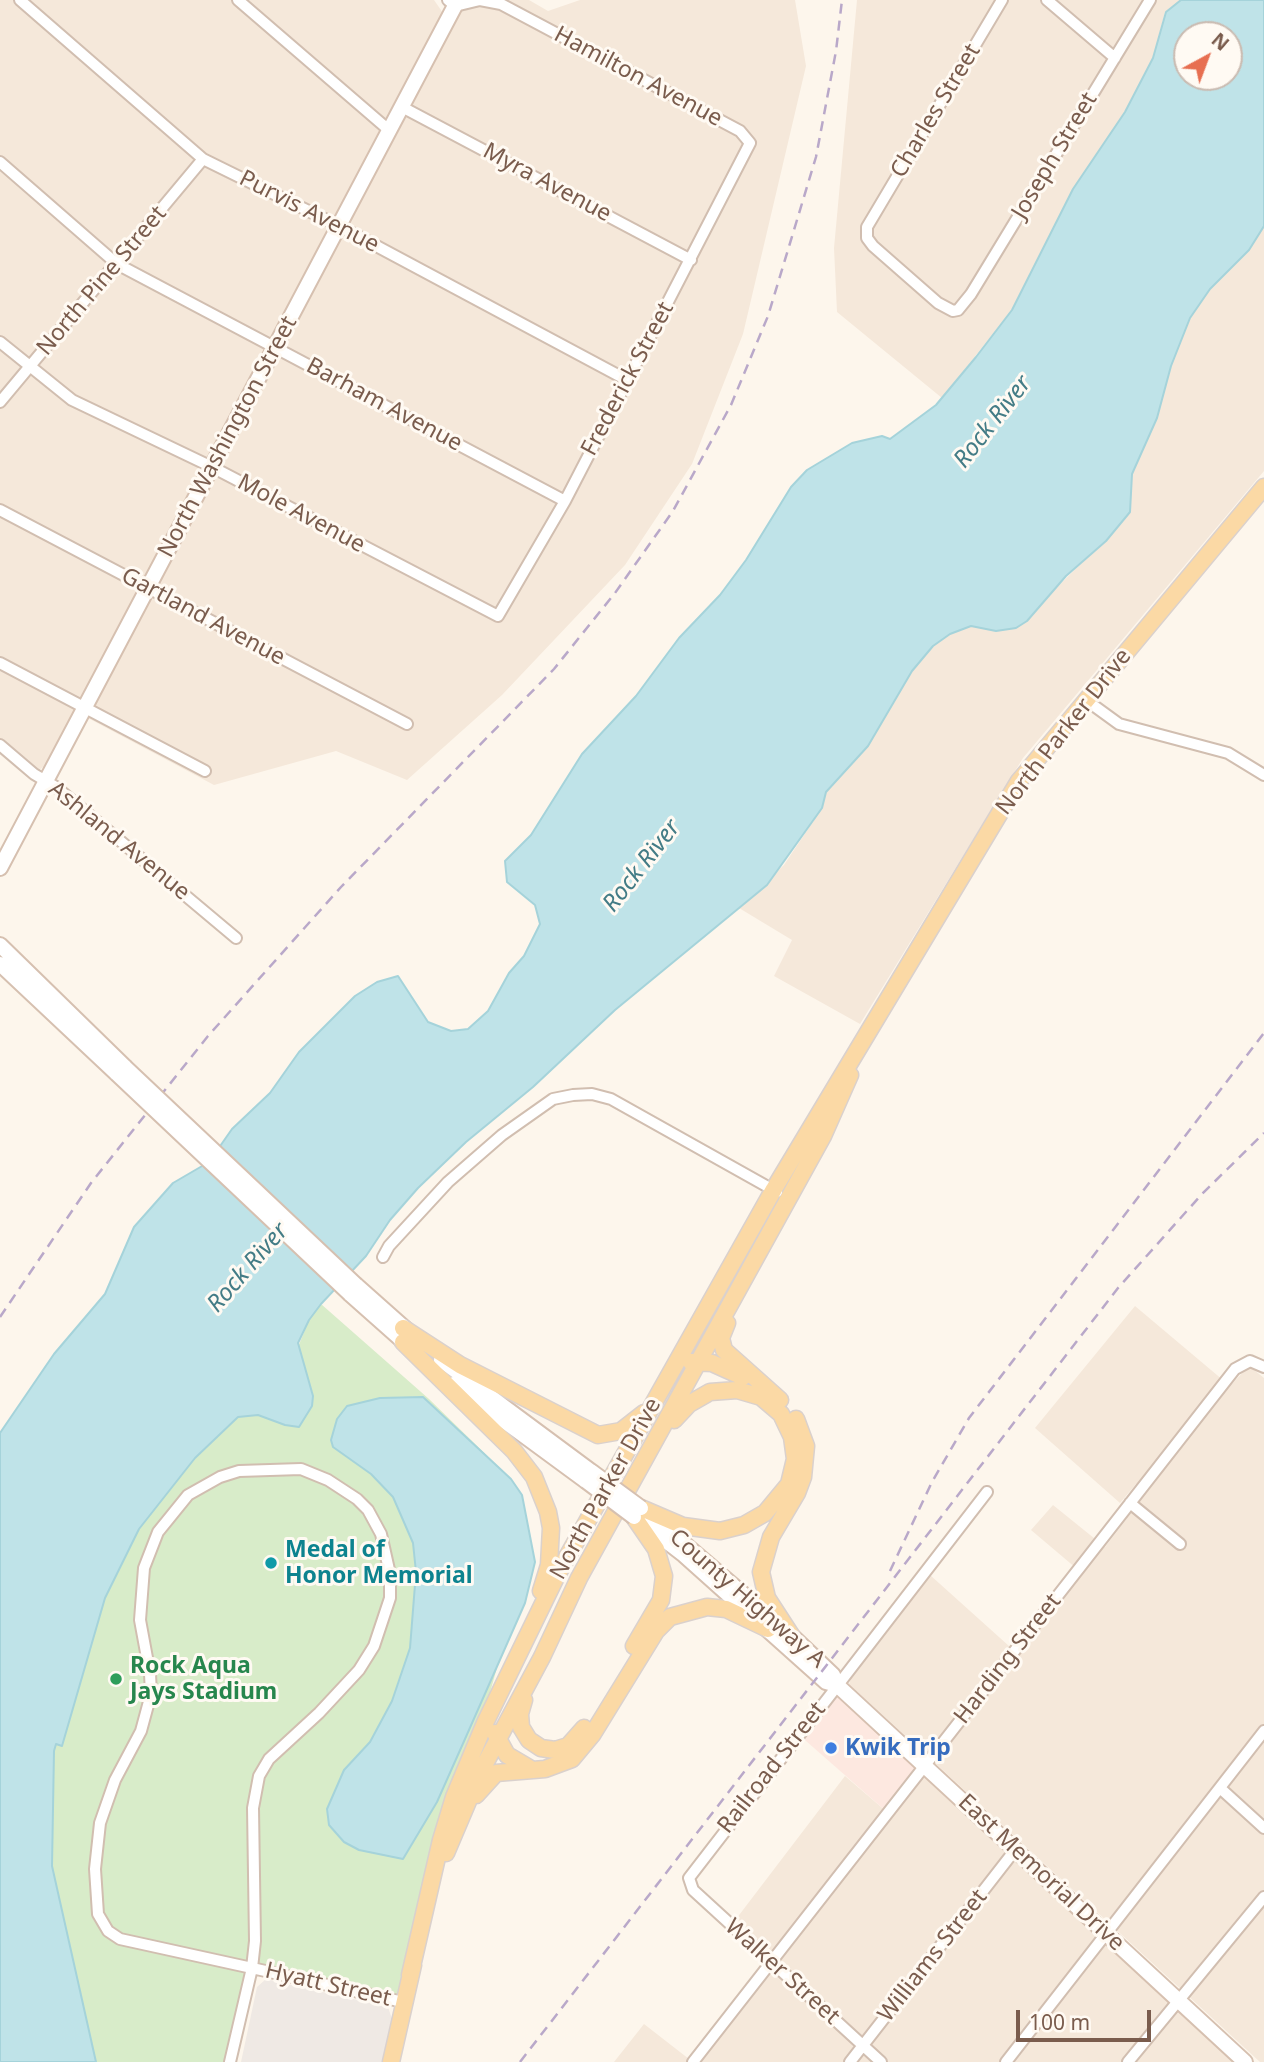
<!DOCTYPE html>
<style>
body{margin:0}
#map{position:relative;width:1264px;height:2062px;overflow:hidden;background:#fdf6ec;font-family:"Noto Sans",sans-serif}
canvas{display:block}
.north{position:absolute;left:1173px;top:21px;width:70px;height:70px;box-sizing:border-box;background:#fffaf3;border:2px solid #cabbb1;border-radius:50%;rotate:41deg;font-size:19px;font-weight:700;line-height:28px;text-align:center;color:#7a5c4d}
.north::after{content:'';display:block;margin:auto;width:24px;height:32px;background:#e76f51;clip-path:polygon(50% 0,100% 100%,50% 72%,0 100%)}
.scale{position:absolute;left:1016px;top:2010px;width:135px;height:32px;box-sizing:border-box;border:4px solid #7a5c4d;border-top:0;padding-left:9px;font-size:21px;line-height:24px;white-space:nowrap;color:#7a5c4d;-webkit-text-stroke:5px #fffaf3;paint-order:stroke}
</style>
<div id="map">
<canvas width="1264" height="2062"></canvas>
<div class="north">N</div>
<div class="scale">100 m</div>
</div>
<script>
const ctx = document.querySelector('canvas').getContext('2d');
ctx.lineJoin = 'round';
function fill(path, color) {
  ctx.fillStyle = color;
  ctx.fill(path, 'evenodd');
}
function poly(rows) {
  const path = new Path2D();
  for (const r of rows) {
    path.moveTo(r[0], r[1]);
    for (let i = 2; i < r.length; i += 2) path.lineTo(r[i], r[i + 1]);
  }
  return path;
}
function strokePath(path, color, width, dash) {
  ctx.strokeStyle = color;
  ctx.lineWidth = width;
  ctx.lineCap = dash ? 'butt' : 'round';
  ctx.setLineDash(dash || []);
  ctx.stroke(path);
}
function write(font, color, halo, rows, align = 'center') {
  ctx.font = font + ' "Noto Sans",sans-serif';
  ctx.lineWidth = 6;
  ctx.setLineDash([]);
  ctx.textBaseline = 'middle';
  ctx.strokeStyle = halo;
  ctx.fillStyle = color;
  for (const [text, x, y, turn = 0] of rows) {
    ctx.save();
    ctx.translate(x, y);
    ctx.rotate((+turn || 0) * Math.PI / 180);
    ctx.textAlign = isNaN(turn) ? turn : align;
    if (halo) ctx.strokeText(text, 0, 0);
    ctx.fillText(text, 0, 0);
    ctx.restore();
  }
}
const residential = poly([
 [0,0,434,0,443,13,45,766,39,770,0,741],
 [465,0,529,0,548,11,580,0,795,0,806,66,743,334,692,464,625,565,502,695,407,780,336,751,214,785,86,717],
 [857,0,1181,0,1165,12,1153,58,1125,112,1073,189,1012,310,942,398,837,312,834,248],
 [1264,226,1264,471,1023,758,860,1024,774,976,792,940,739,908,784,865,822,808,826,792,868,746,912,671,933,646,950,634,971,626,996,631,1016,628,1119,526,1130,512,1132,474,1157,418,1171,366,1190,318,1210,289,1249,250],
 [1135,1306,1230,1386,1246,1369,1253,1369,1264,1378,1264,2062,1260,2062,849,1684,853,1673,930,1575,1019,1655,1083,1574,1031,1530,1053,1505,1105,1547,1146,1493,1136,1484,1120,1503,1035,1428],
 [920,1771,1236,2062,614,2062,644,2024,689,2059,766,1961,730,1927,845,1776,887,1812]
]);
const commercial = poly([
 [837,1685,924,1765,887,1812,798,1734]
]);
const industrial = poly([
 [266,1979,388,2007,392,2019,383,2062,241,2062,257,1987]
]);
const green = poly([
 [321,1304,429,1399,511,1479,522,1495,535,1562,525,1603,498,1664,403,2002,252,1968,230,2062,96,2062,52,1866,54,1751,56,1744,62,1745,105,1598,139,1529,195,1458,238,1417,258,1415,285,1425,310,1384,298,1347,309,1320]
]);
const water = poly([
 [1181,0,1264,0,1264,226,1249,250,1210,289,1190,318,1171,366,1157,418,1132,474,1130,512,1106,541,1066,576,1027,621,1016,628,996,631,971,626,950,634,933,646,912,671,868,746,826,792,822,808,767,885,615,1010,533,1087,466,1142,418,1188,390,1220,366,1256,321,1304,309,1320,298,1343,313,1396,312,1406,299,1427,285,1425,258,1415,238,1417,195,1458,139,1529,105,1598,62,1746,56,1744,54,1751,52,1866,96,2062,0,2062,0,1433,54,1354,105,1294,134,1227,173,1183,209,1162,232,1129,270,1093,299,1052,355,996,377,982,398,976,428,1022,451,1031,468,1029,488,1011,509,973,524,956,540,924,535,905,507,882,505,861,531,835,582,754,636,696,679,638,720,595,746,560,791,487,807,470,852,443,882,436,890,439,936,405,976,357,1012,310,1073,189,1125,112,1153,58,1166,12,1181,0],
 [1187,35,1229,35,1229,77,1187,77,1187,35],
 [423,1397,511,1479,522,1495,535,1562,525,1603,465,1739,437,1802,403,1859,359,1850,344,1842,329,1825,327,1809,344,1770,370,1742,392,1701,410,1648,416,1572,413,1543,393,1497,371,1474,333,1447,331,1440,337,1419,347,1406,380,1398,423,1397]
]);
const minor = poly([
 [20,0,203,159,339,226,627,380],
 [238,0,390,131],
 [1002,0,867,227,867,238,873,246,938,303,953,311,958,310,971,294,1150,0],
 [1047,0,1115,58],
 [402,107,691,260],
 [0,162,117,264,565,501],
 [0,342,72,400,212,467,498,616,565,501,750,143,740,131,501,4,480,0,455,6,448,0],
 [0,402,203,159],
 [0,510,407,724],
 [0,663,205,771],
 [1086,700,1119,724,1228,753,1264,775],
 [0,745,34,774,56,787,236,938],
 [383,1257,389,1246,448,1182,502,1135,553,1099,573,1095,592,1094,611,1099,777,1192],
 [1130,1503,1180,1544],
 [1220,1788,1264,1828],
 [230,2062,252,1968,255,1941,253,1808,259,1776,269,1759,319,1713,359,1670,374,1646,390,1598,390,1574,381,1534,368,1510,357,1499,328,1480,301,1469,239,1471,220,1477,188,1495,158,1532,144,1568,140,1620,150,1674,151,1694,141,1731,115,1780,100,1823,95,1869,98,1914,108,1931,120,1939,252,1968,403,2002],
 [693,2062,1235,1369,1250,1361,1264,1367],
 [850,2062,1015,1850],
 [881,2062,693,1890,689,1878,987,1492],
 [1006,2062,1264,1731],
 [1128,2062,1264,1897]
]);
const secondary = poly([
 [0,868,458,0],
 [0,945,125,1067],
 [0,964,117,1074],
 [356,1285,410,1333],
 [350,1294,412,1349],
 [441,1360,592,1472],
 [454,1384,586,1481],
 [653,1517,791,1635,833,1675,837,1685,1245,2062],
 [640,1521,684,1555,826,1682,837,1685]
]);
const primary = poly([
 [727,1323,721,1338,724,1350,780,1400],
 [403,1328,460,1365,598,1435,621,1431,644,1413],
 [403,1342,514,1451,534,1477,548,1512,551,1528,549,1565,541,1591],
 [691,1362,712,1363,743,1377],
 [641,1508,683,1526,720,1531,744,1525,765,1513,789,1484,795,1459,792,1437,781,1414,761,1397,737,1390,710,1392,689,1404,674,1420],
 [791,1635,767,1598,761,1572,771,1537,797,1493,803,1477,806,1446,796,1419],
 [634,1646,661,1600,664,1576,656,1549,634,1517],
 [524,1700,520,1714,521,1727,529,1740,541,1748,555,1750,568,1746,584,1728],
 [495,1733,507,1755,529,1768],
 [476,1795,496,1773,545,1769,572,1759,592,1735,656,1631,670,1617,707,1607,726,1609,768,1629],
 [446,1853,480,1773,542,1657,579,1578,823,1136,850,1075],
 [410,1975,441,1840,454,1797,485,1723,557,1575,774,1189,1019,781,1264,487],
 [391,2062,413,1965]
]);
const rail = poly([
 [0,1317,91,1183,208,1036,341,887,554,669,615,593,673,511,731,405,768,316,816,157,836,51,842,0],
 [890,1571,932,1482,969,1418,1264,1033],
 [520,2062,1118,1288,1202,1194,1264,1133]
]);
const secondaryBridge = poly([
 [125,1067,356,1285],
 [117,1074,350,1294],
 [592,1472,641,1508],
 [586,1481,634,1517]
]);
const markers = [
 [271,1563,7,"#0f9aa8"],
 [116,1679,7,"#2e9e5b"],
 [831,1748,7,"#3f7fe0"]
];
const streetNames = [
 ["Hamilton Avenue",638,77,28],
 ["Charles Street",936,111,-59],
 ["Joseph Street",1055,156,-59],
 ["Myra Avenue",547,183,28],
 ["Purvis Avenue",309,212,27],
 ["North Pine Street",102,281,-50],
 ["Frederick Street",628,379,-62],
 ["Barham Avenue",384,405,28],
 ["North Washington Street",228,437,-62],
 ["Mole Avenue",301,514,28],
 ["Gartland Avenue",203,617,28],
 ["North Parker Drive",1064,732,-52],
 ["Ashland Avenue",119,841,39],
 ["North Parker Drive",606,1489,-61],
 ["County Highway A",747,1599,41],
 ["Harding Street",1008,1659,-52],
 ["Railroad Street",772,1768,-52],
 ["East Memorial Drive",1041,1873,43],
 ["Williams Street",933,1956,-52],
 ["Walker Street",782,1972,42],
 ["Hyatt Street",328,1985,13]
];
const cultureNames = [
 ["Medal of",285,1550],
 ["Honor Memorial",285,1576]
];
const leisureNames = [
 ["Rock Aqua",130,1666],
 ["Jays Stadium",130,1692]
];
const shopNames = [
 ["Kwik Trip",845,1748]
];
const waterNames = [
 ["Rock River",993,422,-52],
 ["Rock River",642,866,-52],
 ["Rock River",248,1268,-49]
];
fill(residential, '#f5e8da');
fill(commercial, '#fde8e0');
fill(industrial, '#efe9e4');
fill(green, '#d8ecc9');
fill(water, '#bfe3e8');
strokePath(water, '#a5d3da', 2);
strokePath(minor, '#d1beb0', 14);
strokePath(secondary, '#d6c0b0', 18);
strokePath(primary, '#dad1cd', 19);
strokePath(minor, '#fff', 10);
strokePath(secondary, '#fff', 14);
strokePath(primary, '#fbd9a5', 16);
strokePath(rail, '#b9a8c9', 2.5, [10, 7]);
strokePath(secondaryBridge, '#d6c0b0', 18, []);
strokePath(secondaryBridge, '#fff', 14);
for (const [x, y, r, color] of markers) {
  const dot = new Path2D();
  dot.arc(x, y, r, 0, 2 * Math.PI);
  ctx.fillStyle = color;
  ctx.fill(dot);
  strokePath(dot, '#fffaf3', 2.5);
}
write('23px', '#7a5c4d', '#fffaf3', streetNames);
write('bold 23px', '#0d838f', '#fffaf3', cultureNames, 'left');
write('bold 23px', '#27864d', '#fffaf3', leisureNames, 'left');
write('bold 23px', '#366cbe', '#fffaf3', shopNames, 'left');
write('italic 24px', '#437c86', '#fffaf3', waterNames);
</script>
